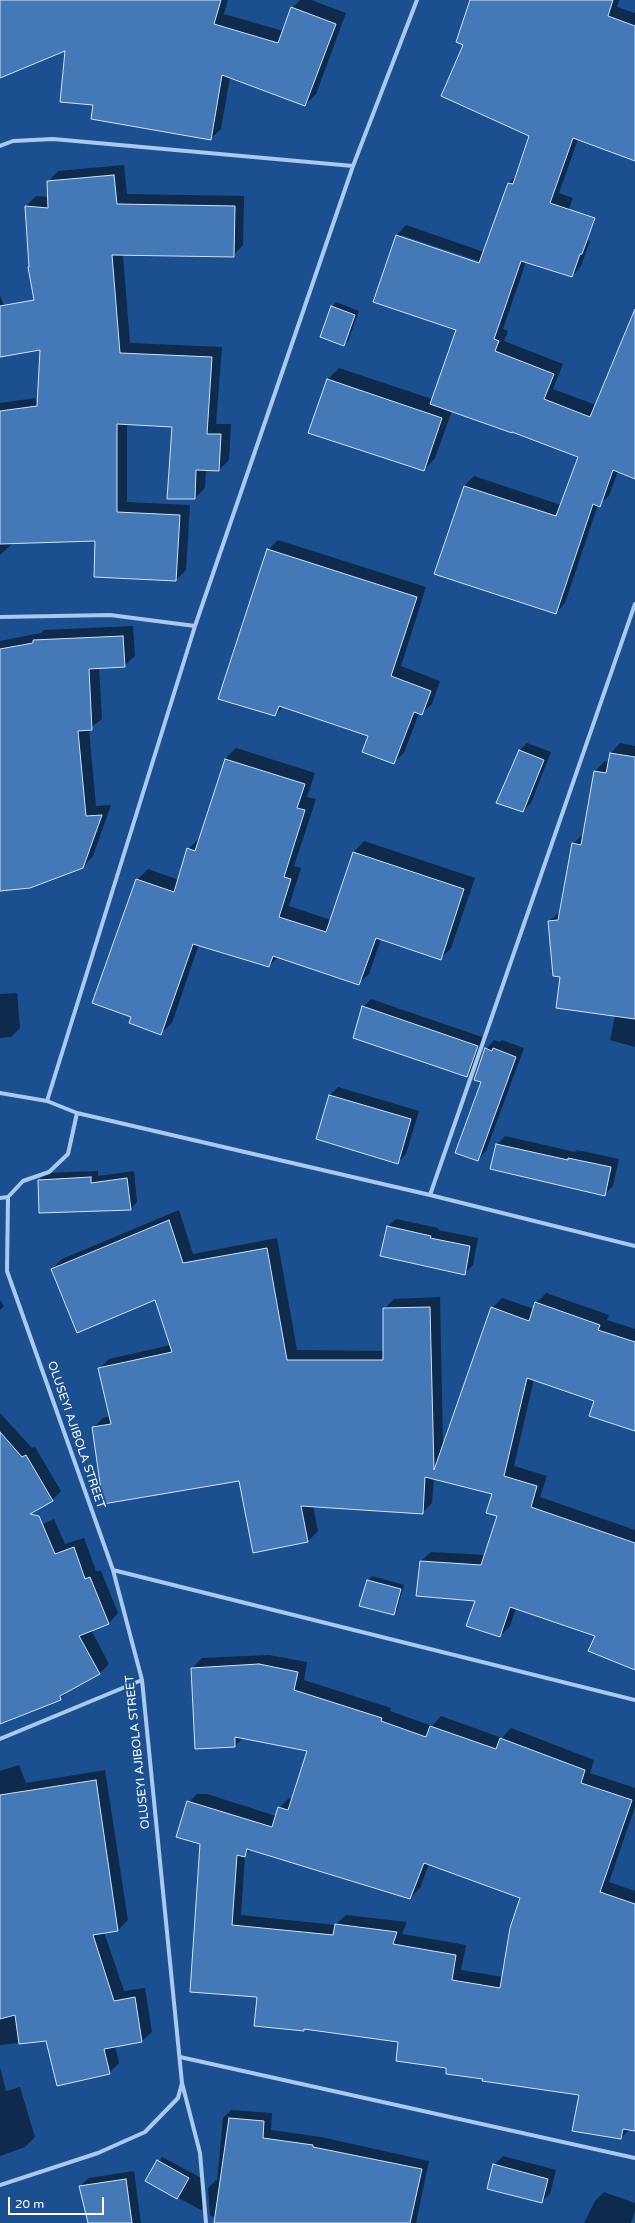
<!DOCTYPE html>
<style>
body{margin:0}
#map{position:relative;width:635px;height:2223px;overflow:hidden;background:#1b4f8f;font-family:"Varela Round",sans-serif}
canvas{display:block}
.scale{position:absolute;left:8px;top:2197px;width:96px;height:18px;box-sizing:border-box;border:2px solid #fff;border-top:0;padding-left:5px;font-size:12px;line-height:14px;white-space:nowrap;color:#fff;-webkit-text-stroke:3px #1b4f8f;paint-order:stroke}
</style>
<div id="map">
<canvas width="635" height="2223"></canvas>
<div class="scale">20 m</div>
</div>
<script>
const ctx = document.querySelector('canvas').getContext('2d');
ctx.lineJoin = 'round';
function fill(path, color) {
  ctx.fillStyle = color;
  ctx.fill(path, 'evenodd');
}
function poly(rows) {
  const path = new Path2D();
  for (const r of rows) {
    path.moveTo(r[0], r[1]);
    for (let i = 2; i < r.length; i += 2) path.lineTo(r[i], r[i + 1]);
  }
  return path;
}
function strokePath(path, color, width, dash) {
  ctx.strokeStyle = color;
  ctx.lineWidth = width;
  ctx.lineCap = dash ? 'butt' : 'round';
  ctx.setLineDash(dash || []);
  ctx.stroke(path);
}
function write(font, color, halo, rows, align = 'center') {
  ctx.font = font + ' "Varela Round",sans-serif';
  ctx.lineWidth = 3.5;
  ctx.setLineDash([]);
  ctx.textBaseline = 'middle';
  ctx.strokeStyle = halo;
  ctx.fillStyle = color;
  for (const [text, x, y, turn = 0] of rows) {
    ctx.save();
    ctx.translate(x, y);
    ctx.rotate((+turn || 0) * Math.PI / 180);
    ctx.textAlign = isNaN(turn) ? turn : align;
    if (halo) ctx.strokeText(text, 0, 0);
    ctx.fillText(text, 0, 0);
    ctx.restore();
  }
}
const shadow = poly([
 [0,0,228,0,224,14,283,31,292,8,300,0,311,0,346,13,316,94,305,105,230,77,221,129,210,139,95,104,66,49,0,77],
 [471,0,619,0,617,7,635,13,635,160,578,139,559,193,573,198,561,230,590,241,581,266,572,276,526,262,503,329,508,331,504,341,563,364,553,389,596,405,635,324,635,478,618,471,609,496,598,505,565,603,556,613,464,486,474,476,561,505,579,456,513,431,452,411,435,458,424,470,328,379,339,368,432,399,457,329,397,235,406,225,484,252,509,183,517,175,531,135,465,44],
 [401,235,485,263,484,265,401,238],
 [124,165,127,194,244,196,243,245,233,256,123,255,130,343,222,347,216,424,231,424,229,460,219,470,206,470,205,488,195,498,173,426,127,423,127,502,190,505,186,570,176,580,96,540,11,543,11,545,0,555,0,403,35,398,46,430,59,426,30,266,26,206,36,196,48,197,48,182,58,171],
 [0,295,17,345,0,356],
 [336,302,359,311,348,341,344,345,332,307],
 [278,540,426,587,401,666,440,681,432,704,421,714,419,713,404,753,393,763,369,735,284,706,275,715,268,550],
 [133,626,135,656,124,666,99,667,102,719,89,729,96,806,111,805,93,856,83,867,0,890,0,641,41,633,44,630],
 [527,743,551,752,531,803,523,811,498,803,520,750],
 [620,743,635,746,635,1047,610,1040,615,1016,561,976,549,921,561,911,572,844,584,834,595,771,605,761,609,762,611,753],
 [236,748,315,773,307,797,316,799,294,866,301,868,289,906,331,920,354,852,364,841,475,878,451,948,440,959,381,939,369,974,358,984,278,957,269,966,199,944,172,1023,161,1033,133,1016,137,880,148,869,179,880,188,849,200,838,225,759],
 [17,993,20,1028,11,1037,0,1038,0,994],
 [371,999,485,1038,474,1069,467,1076,363,1007],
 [494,1040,500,1042,502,1040,524,1048,486,1151,478,1160,486,1049],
 [338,1087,419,1111,406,1154,397,1163,330,1095],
 [505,1136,575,1152,577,1150,619,1159,613,1186,604,1195,497,1145],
 [98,1171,98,1176,134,1171,137,1202,130,1209,39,1180,46,1173],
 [179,1210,193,1254,277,1238,297,1350,384,1351,384,1309,394,1299,440,1297,443,1446,492,1308,502,1298,534,1309,536,1303,546,1293,609,1315,607,1320,635,1329,635,1430,595,1400,534,1379,514,1466,547,1476,540,1497,635,1530,635,1670,596,1635,516,1608,510,1626,500,1636,476,1600,420,1562,431,1552,485,1555,498,1515,493,1493,434,1478,432,1503,422,1513,313,1506,318,1531,308,1541,240,1480,93,1428,103,1418,110,1416,99,1369,109,1359,171,1345,155,1299,52,1269,62,1259],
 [396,1219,438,1228,438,1230,478,1238,473,1265,464,1274,387,1227],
 [0,1300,4,1306,0,1310],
 [0,1413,32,1448,35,1447,61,1491,52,1500,0,1477],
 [54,1519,65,1544,84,1538,96,1571,101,1571,118,1613,109,1623,91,1630,109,1664,99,1674,70,1689,60,1699,0,1723,0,1543],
 [372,1576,404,1585,397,1610,393,1614,368,1581],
 [269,1655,307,1662,304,1680,391,1708,390,1711,432,1726,441,1716,502,1738,511,1728,594,1760,590,1773,635,1788,635,1807,609,1882,635,1891,635,2130,630,2129,621,2138,580,2094,484,2078,447,2068,399,2041,305,2028,304,2030,258,1996,187,1804,197,1794,207,1794,276,1816,279,1808,289,1798,293,1799,308,1750,243,1738,235,1746,192,1668,202,1658],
 [251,1849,410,1898,420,1888,429,1864,521,1897,503,1977,461,1970,466,1945,402,1934,407,1922,346,1915,335,1925,241,1915,245,1855],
 [19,1765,26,1783,105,1770,128,1920,118,1930,104,1932,124,1991,145,1988,152,2032,142,2041,115,2046,119,2063,109,2073,47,2040,0,2045,0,1771],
 [0,2067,6,2091,20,2087,35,2137,25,2147,0,2156],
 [231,2110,272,2113,271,2130,321,2137,429,2161,416,2223,225,2223,210,2215,208,2188,216,2180,217,2181,223,2118],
 [503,2156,556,2170,550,2194,541,2202,494,2165],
 [162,2157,203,2179,205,2207,201,2210,147,2181],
 [134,2171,141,2223,89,2223,80,2186,89,2178],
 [604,2192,635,2203,635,2211,631,2223,584,2223,595,2201]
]);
const building = poly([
 [0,0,221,0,214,24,278,43,291,7,336,24,305,106,222,75,211,140,91,119,93,105,60,102,65,51,0,78,0,0],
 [470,0,613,0,608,16,635,26,635,161,573,138,550,203,595,218,582,254,580,254,572,277,521,261,494,339,499,341,495,351,554,374,544,399,590,417,635,309,635,479,613,470,600,507,593,504,556,614,434,574,464,486,556,516,578,457,512,432,512,433,430,404,456,330,373,302,396,235,479,263,508,183,513,184,529,136,441,96,463,45,456,42,470,0],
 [114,175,117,204,235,206,234,257,112,255,120,353,212,357,207,434,221,434,219,471,196,470,195,499,167,499,172,427,117,424,117,512,180,515,176,581,94,577,95,541,0,544,0,411,37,406,40,350,0,357,0,306,34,300,28,267,29,267,25,206,48,208,47,181,114,175],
 [331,306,355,315,344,346,320,337,331,306],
 [327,379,442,418,424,471,308,433,327,379],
 [267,549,417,597,391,676,431,691,422,715,414,712,394,764,362,752,368,736,279,706,275,716,218,699,267,549],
 [123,636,125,667,89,669,92,730,78,731,86,816,102,815,83,868,30,888,0,891,0,649,33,643,33,640,123,636],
 [519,750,544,760,523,812,496,803,519,750],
 [610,753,635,757,635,1019,556,1008,560,977,553,976,548,921,558,920,572,843,581,845,594,771,606,773,610,753],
 [225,759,305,784,297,808,305,810,284,877,291,879,279,917,326,932,353,852,464,889,441,960,376,938,359,985,273,956,269,967,193,944,161,1035,129,1023,131,1017,92,1003,136,879,174,892,187,848,195,851,225,759],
 [362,1006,478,1046,467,1077,353,1038,362,1006],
 [485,1048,492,1051,493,1048,516,1057,478,1161,455,1153,481,1082,474,1080,485,1048],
 [329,1095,411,1119,398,1164,316,1139,329,1095],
 [496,1144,568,1160,568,1158,611,1167,605,1196,490,1169,496,1144],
 [91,1177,91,1183,127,1178,131,1210,39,1213,38,1180,91,1177],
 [169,1220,183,1263,267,1248,287,1360,383,1360,383,1308,430,1307,434,1470,491,1307,529,1321,535,1302,600,1325,598,1330,635,1342,635,1431,589,1416,594,1401,527,1378,504,1476,537,1486,531,1507,635,1543,635,1670,588,1651,595,1636,510,1607,500,1637,466,1626,475,1601,416,1596,420,1561,481,1565,497,1516,486,1513,492,1494,425,1477,423,1514,301,1506,308,1542,253,1553,239,1481,103,1504,92,1427,111,1424,98,1368,172,1352,155,1300,77,1333,51,1269,169,1220],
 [387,1226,431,1236,430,1238,470,1246,465,1275,380,1256,387,1226],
 [0,1432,22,1457,26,1455,53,1501,30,1514,39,1516,55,1554,74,1547,85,1579,90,1577,109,1624,79,1636,100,1674,60,1696,61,1700,0,1724,0,1432],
 [367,1580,401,1589,394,1615,359,1606,367,1580],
 [259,1664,298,1672,294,1690,382,1718,381,1721,426,1737,430,1726,496,1749,500,1738,585,1770,581,1783,632,1800,600,1892,635,1904,635,2131,623,2129,621,2139,572,2131,579,2095,482,2081,483,2079,446,2074,446,2068,396,2061,398,2042,304,2029,304,2031,254,2026,257,1997,190,1992,200,1844,176,1837,187,1801,272,1827,278,1807,288,1810,307,1751,235,1737,235,1747,195,1749,191,1668,259,1664],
 [247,1849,410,1899,424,1863,520,1898,510,1928,500,1988,452,1980,456,1955,393,1944,397,1932,335,1924,333,1935,232,1925,237,1855,245,1857,247,1849],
 [96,1780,118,1931,93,1935,114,2001,135,1997,142,2042,104,2049,110,2074,57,2086,46,2041,19,2044,15,2015,0,2019,0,1795,96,1780],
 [229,2118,264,2121,263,2138,313,2145,313,2147,422,2169,410,2223,214,2223,229,2118],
 [157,2160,189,2178,177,2199,145,2181,157,2160],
 [493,2164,548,2179,542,2203,487,2189,493,2164],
 [126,2179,132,2223,88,2223,79,2186,126,2179]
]);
const street = poly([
 [0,146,13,141,53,139,353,166],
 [0,617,110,615,195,626],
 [0,1093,47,1101,77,1113,430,1195,635,1246],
 [47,1101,195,626,353,166,417,0],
 [77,1113,68,1154,49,1172,23,1181,8,1197,7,1271,113,1570,142,1680,182,2083,200,2153,206,2223],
 [430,1195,635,604],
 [0,1198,8,1197],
 [113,1570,635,1700],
 [0,1739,142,1680],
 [180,2057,635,2158],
 [0,2185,98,2153,145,2132,178,2098,182,2083]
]);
const streetNames = [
 ["OLUSEYI AJIBOLA STREET",76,1435,71],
 ["OLUSEYI AJIBOLA STREET",138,1752,-96]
];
fill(shadow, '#0007');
fill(building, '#4478b7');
strokePath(building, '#cfe3fa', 1);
strokePath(street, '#a9c9ee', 4);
write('12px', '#fff', '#1b4f8f', streetNames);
</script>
